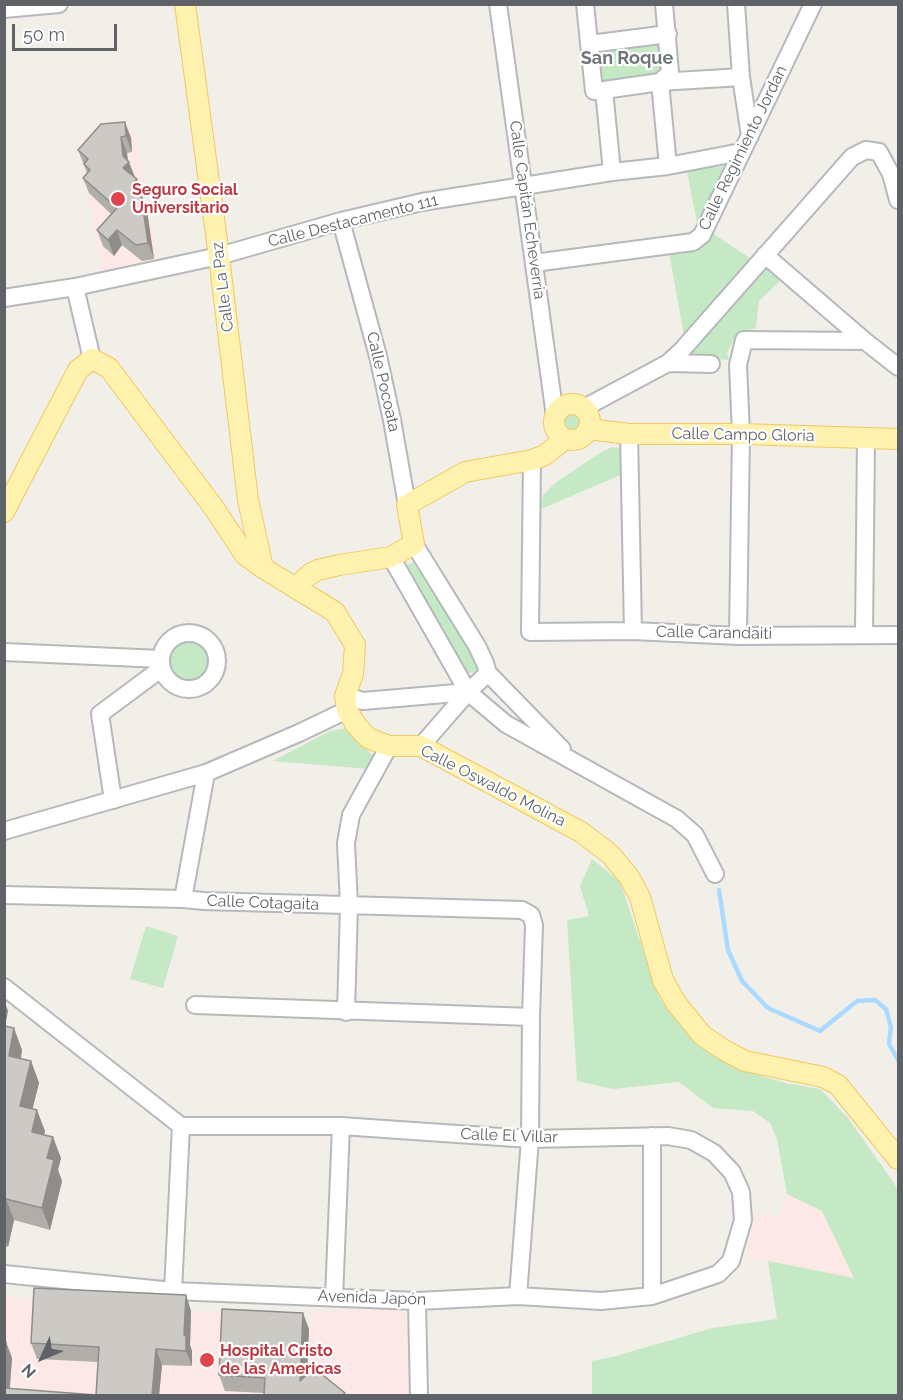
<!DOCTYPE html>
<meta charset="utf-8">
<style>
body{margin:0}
#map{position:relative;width:903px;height:1400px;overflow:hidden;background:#f1efe8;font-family:Raleway,sans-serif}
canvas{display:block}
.frame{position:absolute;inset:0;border:6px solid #5f6368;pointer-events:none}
.north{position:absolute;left:12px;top:1328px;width:60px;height:60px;-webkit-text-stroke:4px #fff;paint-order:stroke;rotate:226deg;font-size:16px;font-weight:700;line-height:24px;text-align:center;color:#5f6368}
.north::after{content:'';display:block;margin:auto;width:21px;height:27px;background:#5f6368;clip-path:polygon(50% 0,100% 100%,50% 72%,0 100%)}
.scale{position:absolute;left:12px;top:24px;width:105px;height:27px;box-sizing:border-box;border:3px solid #5f6368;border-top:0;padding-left:8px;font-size:18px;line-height:21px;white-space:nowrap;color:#5f6368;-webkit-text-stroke:4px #fff;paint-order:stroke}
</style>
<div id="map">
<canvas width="903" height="1400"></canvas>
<div class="frame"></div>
<div class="north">N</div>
<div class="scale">50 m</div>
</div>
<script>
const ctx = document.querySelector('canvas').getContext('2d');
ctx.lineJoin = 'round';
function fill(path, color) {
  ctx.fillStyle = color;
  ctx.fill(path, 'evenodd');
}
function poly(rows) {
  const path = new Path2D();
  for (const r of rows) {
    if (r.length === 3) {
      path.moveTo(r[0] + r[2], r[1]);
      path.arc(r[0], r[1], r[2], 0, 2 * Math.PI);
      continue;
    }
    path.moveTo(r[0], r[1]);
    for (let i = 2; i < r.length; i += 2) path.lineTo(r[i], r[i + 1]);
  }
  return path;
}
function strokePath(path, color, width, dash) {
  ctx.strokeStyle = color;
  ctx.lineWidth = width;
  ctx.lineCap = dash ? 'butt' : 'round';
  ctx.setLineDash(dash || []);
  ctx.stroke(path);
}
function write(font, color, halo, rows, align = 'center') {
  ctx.font = font + ' Raleway,sans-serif';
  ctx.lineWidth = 4.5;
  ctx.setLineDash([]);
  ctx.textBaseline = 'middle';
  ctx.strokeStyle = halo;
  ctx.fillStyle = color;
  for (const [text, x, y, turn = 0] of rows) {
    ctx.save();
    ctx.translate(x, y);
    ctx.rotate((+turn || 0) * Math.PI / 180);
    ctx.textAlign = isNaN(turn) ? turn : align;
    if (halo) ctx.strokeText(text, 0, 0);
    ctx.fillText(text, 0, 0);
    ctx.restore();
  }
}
const medical = poly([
 [135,131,158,261,101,272,78,137],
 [787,1194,822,1211,854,1279,747,1257,754,1214,780,1217],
 [4,1296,230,1314,231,1320,312,1324,314,1311,400,1310,408,1318,411,1395,5,1395]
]);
const green = poly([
 [663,43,667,73,603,81,599,50],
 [726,166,697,223,687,171],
 [711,232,751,259,684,336,669,252,696,252,703,247],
 [764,268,769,268,782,279,759,301,756,328,741,332,733,341,727,352,729,360,687,357],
 [572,422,11],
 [612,447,623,449,625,473,541,509,543,495,555,483,598,454],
 [413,562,478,664,476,670,472,673,465,672,405,566],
 [189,660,21],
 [348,728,373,756,370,769,273,761,330,731],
 [592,859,620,882,659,997,694,1042,732,1067,785,1083,820,1089,848,1118,898,1189,898,1395,592,1395,592,1361,612,1357,713,1328,777,1319,768,1261,854,1278,822,1211,787,1194,777,1139,770,1123,753,1111,713,1108,679,1082,613,1089,577,1081,567,920,589,916,580,886],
 [146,926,178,936,163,988,130,979]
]);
const stream = poly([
 [719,890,728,950,742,981,768,1008,820,1031,857,1001,875,1000,886,1009,891,1027,889,1044,898,1060]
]);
const minor = poly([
 [498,4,555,416],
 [585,4,594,91,604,90,612,172],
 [664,4,670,73,660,82,668,166],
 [736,4,741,77,750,136],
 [4,9,59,4],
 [590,44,668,34],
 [604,90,660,82,741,77],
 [341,221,378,356,392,420,407,505],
 [765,255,865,341,898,367],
 [534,263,693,242,702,235,813,4],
 [75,287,92,359],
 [4,298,75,287,219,256,341,221,422,202,612,172,668,166,741,152],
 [668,363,711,364],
 [584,408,668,363,682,350,852,157,866,150,879,152,891,174,898,200],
 [629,434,633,631],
 [532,460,530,632,633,631,738,636,898,635],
 [414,544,477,646,485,663,488,673,562,749],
 [391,557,468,692,506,724,677,819,695,835,715,874],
 [189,661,28],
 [864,634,866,438],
 [738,636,741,434,738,365,744,340,865,341],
 [4,652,161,659],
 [345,696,363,701,468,692],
 [421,746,468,692,488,673],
 [113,800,100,714,162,668],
 [4,831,206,773,299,733,347,710],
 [4,895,183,899,204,901,522,910,531,915,534,925,531,1017,530,1139,518,1296],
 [183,899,206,773],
 [4,987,181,1126],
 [195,1005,531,1017],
 [346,1012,349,905,346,843,351,815,389,746],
 [652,1136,652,1296],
 [4,1274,173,1291,417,1301,518,1296,601,1301,652,1296,718,1274,731,1261,743,1220,741,1192,732,1172,714,1153,691,1140,668,1136,530,1139,341,1126,181,1126],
 [173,1291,181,1126],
 [334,1298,341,1126],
 [417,1301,419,1396]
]);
const major = poly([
 [185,4,219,256,248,500,263,568],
 [572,422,18],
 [588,429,629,434,741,434,898,439],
 [4,512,78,370,92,359,109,368,214,508,245,555,263,568,335,612,355,645,353,674,345,696,347,710,356,725,368,738,389,746,421,746,581,832,610,854,629,877,640,897,663,980,676,1003,702,1035,724,1050,745,1061,823,1077,838,1085,898,1159],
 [295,588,310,574,318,570,339,565,391,557,414,544,407,505,465,472,532,460,545,455,565,439]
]);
const wall = poly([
 [101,124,131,138,132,152,127,153,128,161,143,195,142,196,147,211,154,259,142,261,122,245,114,256,103,246,97,230,111,214,89,193,83,178,87,173,78,150],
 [4,1000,8,1011,5,1027,22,1050,21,1059,31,1061,39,1083,32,1109,45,1131,44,1135,61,1158,58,1170,62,1181,50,1230,14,1220,8,1247,4,1246],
 [186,1295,191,1311,190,1345,192,1351,192,1366,162,1365,159,1395,4,1395,6,1342,12,1358,10,1388,96,1395,98,1362,37,1359,31,1343],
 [309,1329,307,1375,345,1393,264,1393,225,1391,219,1375]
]);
const shadedWall = poly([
 [125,122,131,138,132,152,126,136],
 [121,137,127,153,128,164,129,162,135,178,123,168],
 [137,179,143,195,142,196,147,211,154,259,148,243,131,185],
 [117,230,122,245,114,256,108,240],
 [4,1000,8,1011,4,1030],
 [14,1028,22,1050,17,1077,9,1056],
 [31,1061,39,1083,28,1127,20,1106],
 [37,1110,45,1131,40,1153,32,1132],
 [53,1137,61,1158,58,1170,62,1181,50,1230,42,1208,47,1158],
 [6,1199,14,1220,8,1247,4,1238,4,1207],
 [186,1295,191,1311,190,1345,192,1351,192,1366,186,1351,184,1335],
 [303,1313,309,1329,306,1395,300,1381],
 [6,1342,12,1358,9,1395,4,1392,4,1365],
 [156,1349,162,1365,159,1395,152,1395]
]);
const building = poly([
 [125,122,126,136,121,137,123,156,129,162,123,168,137,179,131,185,141,195,148,243,136,245,117,230,108,240,97,230,117,208,83,178,90,170,84,164,88,159,78,150,101,124,125,122],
 [4,1026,14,1028,9,1056,31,1061,20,1106,37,1110,32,1132,53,1137,47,1158,54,1160,42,1208,6,1199,4,1207,4,1026],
 [34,1288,186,1295,184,1335,186,1336,186,1351,156,1349,152,1395,4,1395,4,1388,96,1395,99,1347,31,1343,34,1288],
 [222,1309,303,1313,300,1381,314,1368,345,1393,343,1395,264,1395,265,1378,219,1375,222,1309],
 [4,1342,6,1342,4,1365,4,1342]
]);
const markers = [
 [118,199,8,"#e0444e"],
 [207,1360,8,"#e0444e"]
];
const streetNames = [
 ["Calle Regimiento Jordan",743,148,-64],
 ["Calle Capitán Echeverria",527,210,82],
 ["Calle Destacamento 111",353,221,-14],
 ["Calle La Paz",223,287,-97],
 ["Calle Pocoata",383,382,77],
 ["Calle Campo Gloria",743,435,1],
 ["Calle Carandaiti",714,633,1],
 ["Calle Oswaldo Molina",493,786,27],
 ["Calle Cotagaita",263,903,2],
 ["Calle El Villar",509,1136,2],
 ["Avenida Japón",372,1298,2]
];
const healthNames = [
 ["Seguro Social",132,190],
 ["Universitario",132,208],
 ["Hospital Cristo",220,1351],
 ["de las Americas",220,1369]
];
const neighbourhoodNames = [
 ["San Roque",627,59]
];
fill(medical, '#fce8e6');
fill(green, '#c5e8c5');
strokePath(stream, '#aadaff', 4.5);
strokePath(minor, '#b5b8bc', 20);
strokePath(major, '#f2c960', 22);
strokePath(minor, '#fff', 16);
strokePath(major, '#fff2af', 20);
fill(wall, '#afaea9');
fill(shadedWall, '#8f8d8a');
fill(building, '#cccac5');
strokePath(building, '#8f8d8a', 1.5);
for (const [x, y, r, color] of markers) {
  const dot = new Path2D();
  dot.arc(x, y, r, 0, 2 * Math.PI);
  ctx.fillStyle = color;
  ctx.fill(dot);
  strokePath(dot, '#fff', 2);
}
write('16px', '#5f6368', '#fff', streetNames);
write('bold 16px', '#be3a42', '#fff', healthNames, 'left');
write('bold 18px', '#70757a', '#fff', neighbourhoodNames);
</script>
